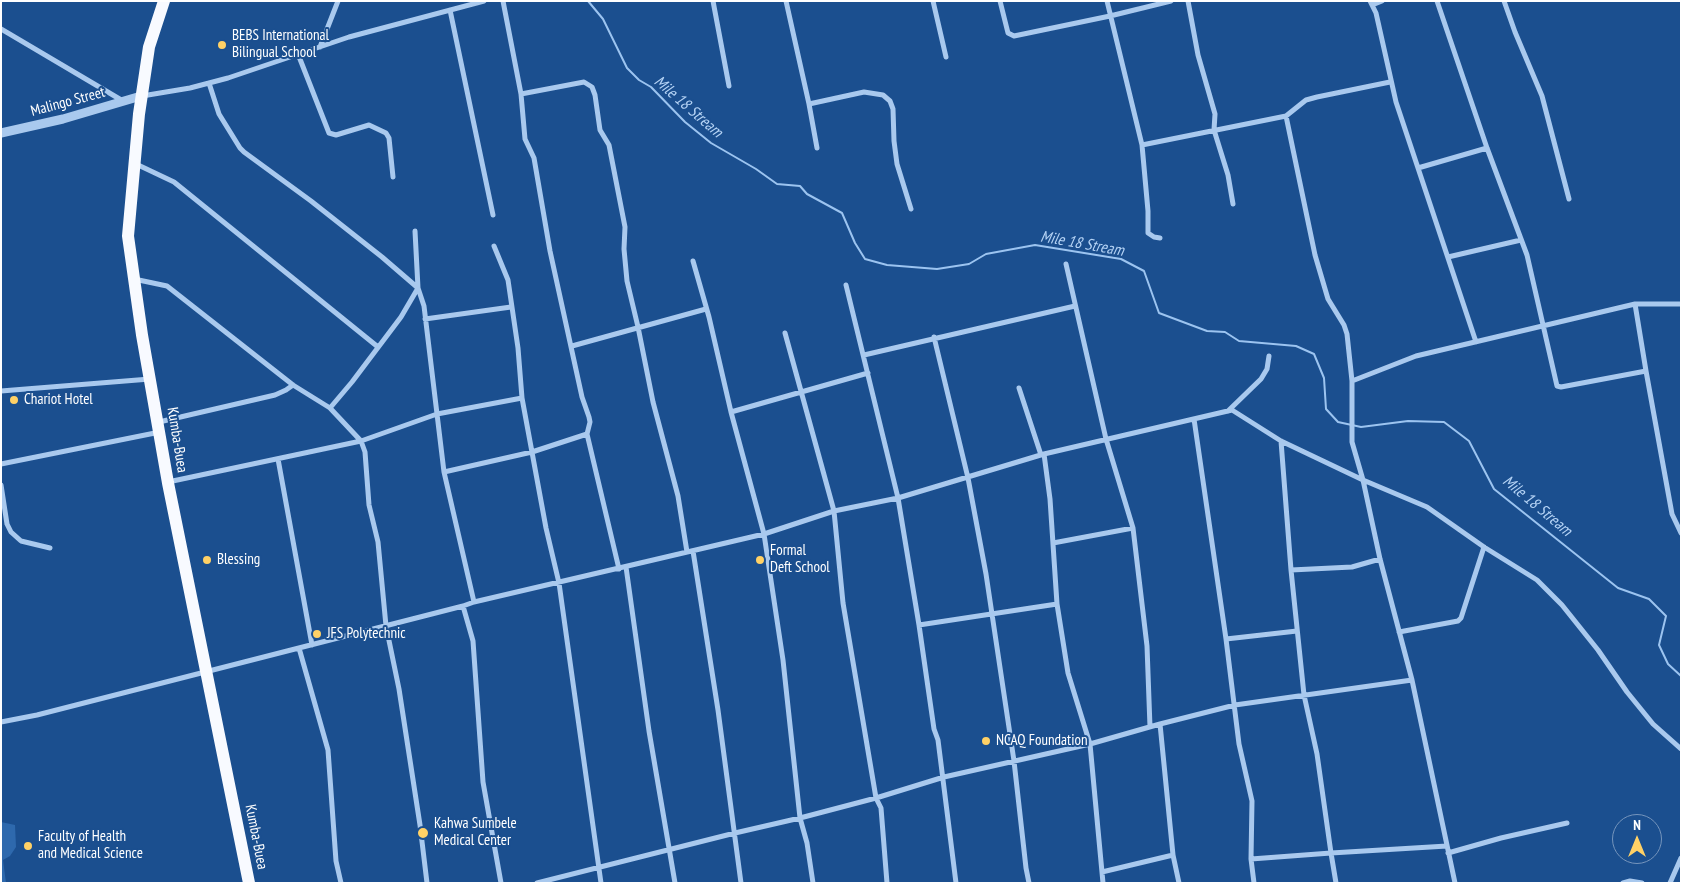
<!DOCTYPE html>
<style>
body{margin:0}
#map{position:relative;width:1682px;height:884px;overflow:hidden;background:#1b4f8f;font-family:"PT Sans Narrow",sans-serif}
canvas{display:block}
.frame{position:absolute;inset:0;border:2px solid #fff;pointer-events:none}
.north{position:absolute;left:1612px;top:814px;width:50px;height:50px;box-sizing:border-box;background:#1b4f8f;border:1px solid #7695bc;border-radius:50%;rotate:0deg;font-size:14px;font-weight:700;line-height:20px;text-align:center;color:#fff}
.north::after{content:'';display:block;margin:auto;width:18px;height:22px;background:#ffd166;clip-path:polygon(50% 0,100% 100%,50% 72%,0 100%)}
</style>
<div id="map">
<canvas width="1682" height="884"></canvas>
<div class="frame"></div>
<div class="north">N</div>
</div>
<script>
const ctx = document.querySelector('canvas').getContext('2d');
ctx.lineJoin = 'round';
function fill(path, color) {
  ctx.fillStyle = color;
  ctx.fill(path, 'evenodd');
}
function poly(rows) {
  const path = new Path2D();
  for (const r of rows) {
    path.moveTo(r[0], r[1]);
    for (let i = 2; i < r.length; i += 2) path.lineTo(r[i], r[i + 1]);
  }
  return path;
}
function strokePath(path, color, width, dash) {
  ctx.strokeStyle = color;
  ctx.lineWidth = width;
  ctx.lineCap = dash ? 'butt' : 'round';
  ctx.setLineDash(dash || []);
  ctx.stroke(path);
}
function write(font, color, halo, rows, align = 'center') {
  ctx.font = font + ' "PT Sans Narrow",sans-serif';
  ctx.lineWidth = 4;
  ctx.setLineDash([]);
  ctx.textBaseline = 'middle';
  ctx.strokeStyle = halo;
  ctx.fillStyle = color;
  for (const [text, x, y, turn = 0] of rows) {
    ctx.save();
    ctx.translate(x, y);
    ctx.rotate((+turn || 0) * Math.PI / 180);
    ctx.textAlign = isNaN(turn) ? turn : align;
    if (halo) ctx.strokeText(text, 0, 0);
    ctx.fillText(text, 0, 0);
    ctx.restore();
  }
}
const green = poly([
 [1,822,15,825,16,847,10,856,3,860,6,883,1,883]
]);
const stream = poly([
 [588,1,603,19,627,68,639,80,651,87,685,122,711,143,756,169,777,184,800,186,807,194,842,213,855,243,865,259,887,265,937,269,969,264,986,254,1035,245,1121,259,1144,271,1159,313,1207,331,1225,332,1239,341,1296,346,1314,354,1324,378,1326,409,1338,422,1361,427,1408,421,1444,422,1469,441,1494,489,1618,588,1649,599,1666,616,1659,645,1668,664,1681,676]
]);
const minor = poly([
 [503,1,521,94,525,139,534,158,550,251,582,397,589,417,590,422,587,434,619,569],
 [713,1,729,86],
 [786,1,809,104,817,148],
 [933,1,946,57],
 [1000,1,1008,33,1014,36,1110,16,1171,1],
 [1107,1,1142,145,1148,211,1148,233,1154,237,1160,238],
 [1188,1,1198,55,1215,114,1214,130,1228,175,1233,204],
 [1370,1,1376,13,1396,102,1476,342],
 [1437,1,1487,148,1527,255,1557,386,1561,387,1646,371],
 [1504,1,1515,32,1542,96,1569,199],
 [1372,5,1382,1],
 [450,10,493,215],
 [1,29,123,101],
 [320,47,338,1],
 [298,54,329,133,336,135,369,125,386,133,389,138,393,177],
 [209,83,219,114,240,148,244,152,311,201,382,257,418,288,424,306,444,472,474,602],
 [521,94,584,82,592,87,595,95,600,130,609,145,625,227,624,249,627,281,638,327,653,402,678,496,687,552],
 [142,96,190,88,228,78,349,37,484,1],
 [809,104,864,92,883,95,890,101,893,109,894,141,897,164,911,209],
 [1286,116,1315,255,1328,299,1344,325,1347,334,1352,381],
 [1142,145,1286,116,1306,100,1317,97,1390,82],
 [136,164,174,182,378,347],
 [1418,168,1487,148],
 [494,246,508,280,518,348,522,398,546,528,559,583,601,883],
 [1448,257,1521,240],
 [693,261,709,317,731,412,764,534,783,660,800,818,807,843,813,883],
 [1066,264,1106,439,1133,528,1147,646,1150,727],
 [134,279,167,286,293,385,330,408,361,441,365,452,369,505,378,542,386,626,399,689,420,825,427,883],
 [846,285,898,498,919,625,934,729,938,740,956,883],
 [1635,304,1646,371,1672,514,1681,533],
 [425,319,511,307],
 [785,333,834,511,843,603,876,798,881,808,887,883],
 [934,337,968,478,986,574,1014,761,1026,868,1029,883],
 [572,346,706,309],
 [864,355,1075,306],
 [1019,388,1041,455],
 [1,391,150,379],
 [330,408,352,382,401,317,418,288,415,231],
 [1228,411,1261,379,1267,369,1269,356],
 [731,412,868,373],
 [1194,419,1226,639,1239,744,1252,801,1251,859,1254,883],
 [159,422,275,395,286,390,293,385],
 [1044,454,1050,499,1057,604,1068,673,1090,744,1103,883],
 [278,459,312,645],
 [1,464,160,432],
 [444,472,532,452,587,434],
 [168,482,361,441,437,414,522,398],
 [1,485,7,524,11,532,21,541,50,548],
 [1053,543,1133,528],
 [693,551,718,710,741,883],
 [626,567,649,731,675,883],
 [1291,570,1352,567,1380,559],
 [463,606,473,641,483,782,501,883],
 [919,625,1057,604],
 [1399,632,1458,621,1461,618,1484,547],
 [1226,639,1297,631],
 [299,648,328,750,336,861,341,883],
 [1,722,37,715,463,606,474,602,764,534,834,511,898,498,1044,454,1232,410,1281,441,1363,480,1427,507,1484,547,1537,580,1562,605,1598,650,1627,692,1653,724,1681,749],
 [1160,724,1173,855,1179,883],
 [1448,853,1501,838,1567,823],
 [1251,859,1331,853,1317,754,1304,695,1291,570,1281,441],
 [1102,872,1173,855],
 [537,883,735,833,800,818,876,798,944,777,1090,744,1160,724,1235,705,1412,680],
 [1336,883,1331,853,1447,846],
 [1455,883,1412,680,1380,559,1363,480,1352,442,1352,381,1416,356,1635,304,1681,304],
 [1623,883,1630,881,1642,883],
 [1670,883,1681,858]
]);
const tertiary = poly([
 [1,133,63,119,141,96]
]);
const trunk = poly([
 [164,1,149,47,139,114,128,236,142,335,168,483,249,883]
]);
const markers = [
 [222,45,5,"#ffd166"],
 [14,400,5,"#ffd166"],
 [207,560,5,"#ffd166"],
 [760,560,5,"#ffd166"],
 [317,634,5,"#ffd166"],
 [986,741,5,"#ffd166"],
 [423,833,6,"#ffd166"],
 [28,846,5,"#ffd166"]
];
const poiNames = [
 ["BEBS International",232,36],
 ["Bilingual School",232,53],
 ["Chariot Hotel",24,400],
 ["Formal",770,551],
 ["Deft School",770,568],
 ["Blessing",217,560],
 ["JFS Polytechnic",327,634],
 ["NCAQ Foundation",996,741],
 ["Kahwa Sumbele",434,824],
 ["Medical Center",434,841],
 ["Faculty of Health",38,837],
 ["and Medical Science",38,854]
];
const streetNames = [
 ["Malingo Street",68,102,-15],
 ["Kumba-Buea",177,440,81],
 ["Kumba-Buea",256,837,79]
];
const waterNames = [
 ["Mile 18 Stream",688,107,41],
 ["Mile 18 Stream",1082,244,10],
 ["Mile 18 Stream",1537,506,40]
];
fill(green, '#2e69ad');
strokePath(stream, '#9cc4f0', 2);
strokePath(minor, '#a9c9ee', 5);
strokePath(tertiary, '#a9c9ee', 9);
strokePath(trunk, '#f8faff', 12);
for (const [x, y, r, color] of markers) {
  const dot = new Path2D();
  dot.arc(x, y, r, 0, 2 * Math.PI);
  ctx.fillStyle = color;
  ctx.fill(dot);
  strokePath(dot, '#1b4f8f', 2);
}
write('15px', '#fff', '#1b4f8f', poiNames, 'left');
write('15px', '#fff', '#1b4f8f', streetNames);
write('italic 16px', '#b5d3f5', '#1b4f8f', waterNames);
</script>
